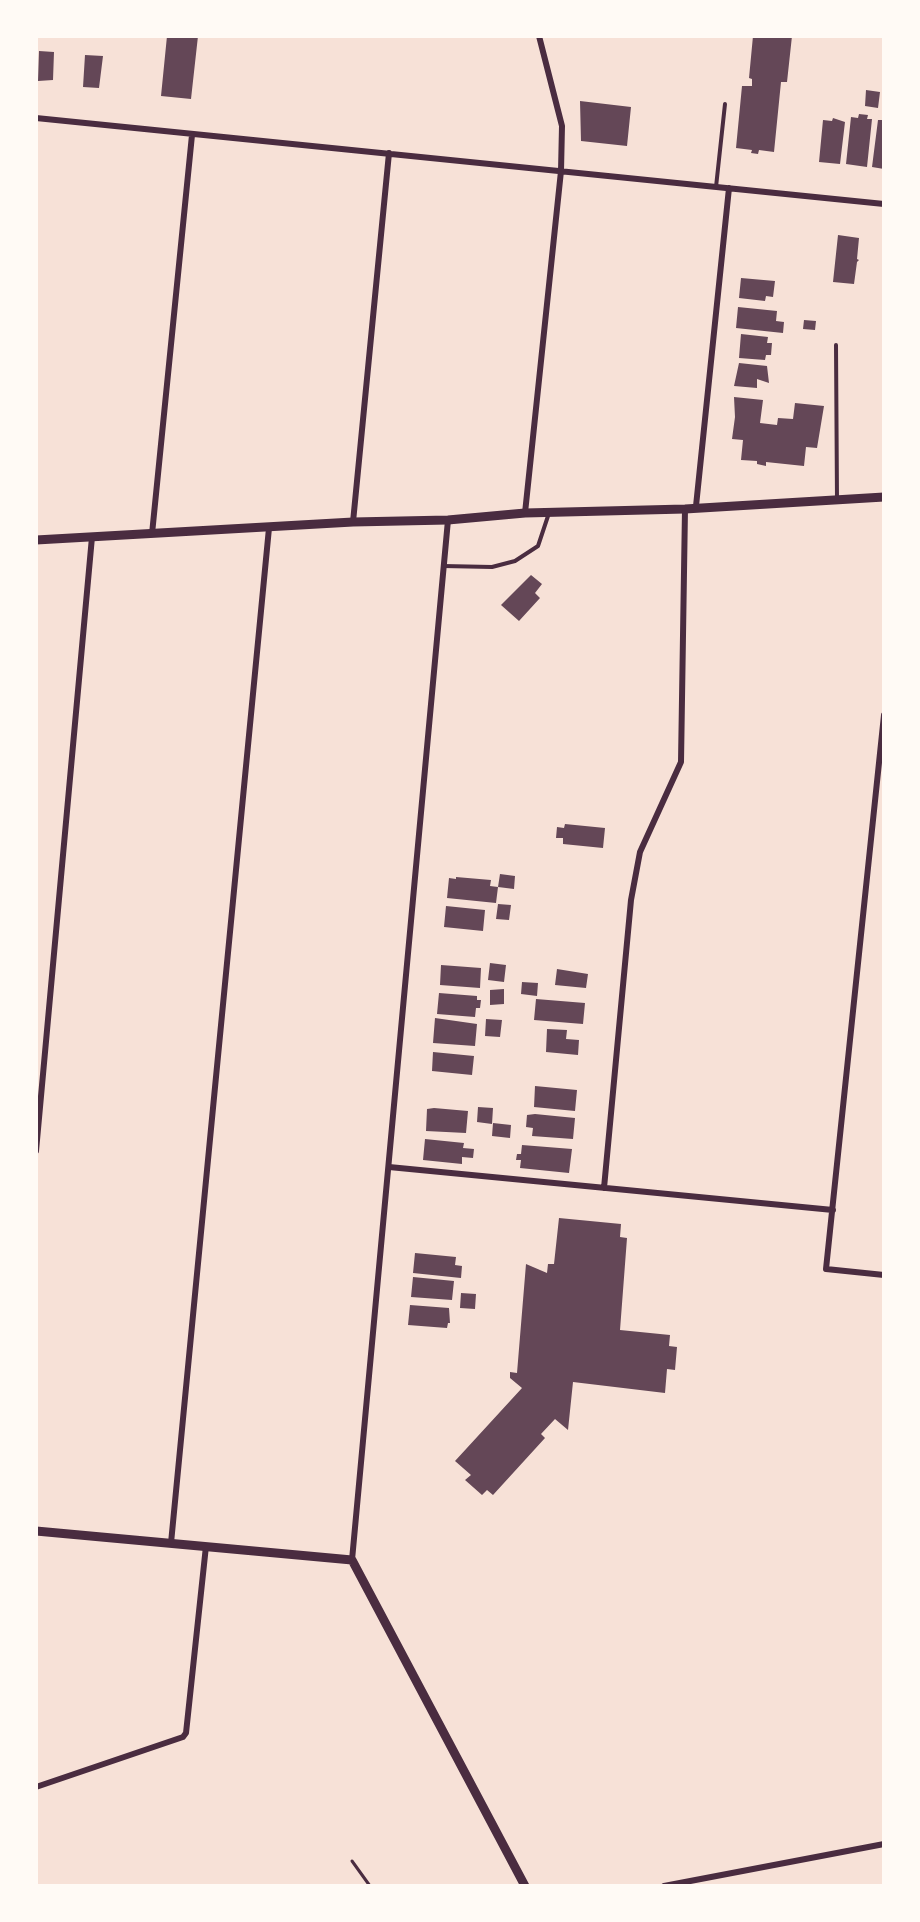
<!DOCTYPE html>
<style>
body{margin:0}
#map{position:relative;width:920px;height:1922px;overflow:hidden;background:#f7e1d7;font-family:"Archivo Narrow",sans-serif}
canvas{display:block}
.frame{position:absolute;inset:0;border:38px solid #fffaf5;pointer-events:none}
</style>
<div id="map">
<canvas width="920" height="1922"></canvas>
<div class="frame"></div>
</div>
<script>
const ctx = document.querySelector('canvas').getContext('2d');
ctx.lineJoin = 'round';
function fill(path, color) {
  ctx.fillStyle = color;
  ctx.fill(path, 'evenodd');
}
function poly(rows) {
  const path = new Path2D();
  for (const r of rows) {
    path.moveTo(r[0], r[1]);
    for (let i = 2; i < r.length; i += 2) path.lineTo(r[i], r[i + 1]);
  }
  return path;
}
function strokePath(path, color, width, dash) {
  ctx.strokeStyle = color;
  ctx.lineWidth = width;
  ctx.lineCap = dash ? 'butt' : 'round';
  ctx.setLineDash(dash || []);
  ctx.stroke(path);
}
const building = poly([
 [167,36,198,36,191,99,161,96],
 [753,36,792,36,787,82,781,82,774,152,759,150,758,154,751,153,752,150,736,148,742,86,752,86,752,79,749,78],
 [39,51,54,52,53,80,38,81],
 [85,55,103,56,99,88,83,87],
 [866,90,880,92,878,108,865,106],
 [580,101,631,107,627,146,581,141],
 [859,114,868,115,867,119,872,119,867,167,846,164,851,117,858,118],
 [833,118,845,122,840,164,819,162,823,120,832,121],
 [878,120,884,120,884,169,872,167],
 [838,235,859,238,857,259,859,260,857,262,854,284,833,282],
 [741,278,775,281,773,297,766,296,765,301,739,298],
 [738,307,777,311,776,321,784,322,783,333,736,328],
 [804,320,816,321,815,330,803,329],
 [741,334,768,337,767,343,772,343,771,355,766,355,765,360,739,358],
 [739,363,767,366,769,383,757,379,757,388,734,386],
 [734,397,763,400,760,423,777,425,778,418,793,419,795,403,824,406,817,448,806,447,804,466,766,462,766,466,757,464,757,461,741,460,743,440,732,439,735,417],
 [531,575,542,584,535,593,540,598,519,621,501,605],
 [565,824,605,828,603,848,563,844,563,838,556,838,557,827,564,828],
 [500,874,515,876,514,889,498,887],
 [456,877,491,880,490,886,498,887,496,903,447,898,449,878,456,879],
 [498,904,511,905,509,920,496,919],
 [446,906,485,910,483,931,444,927],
 [490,963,506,965,504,982,488,980],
 [441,965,481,968,480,988,440,985],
 [557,969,588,974,586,988,555,985],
 [522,982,538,983,537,996,521,994],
 [504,989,504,1004,490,1005,490,990],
 [439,993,477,996,477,1000,481,1000,480,1008,476,1008,475,1017,437,1014],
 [536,999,585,1003,583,1024,534,1020],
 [435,1018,477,1024,475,1046,433,1043],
 [486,1019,502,1020,500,1037,485,1036],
 [547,1029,567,1030,566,1039,579,1040,578,1055,546,1052],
 [433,1052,474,1056,472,1075,432,1071],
 [535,1086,577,1090,575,1111,534,1107],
 [478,1107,493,1108,492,1124,477,1122],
 [434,1108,468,1111,466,1133,426,1131,427,1109],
 [535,1114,575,1118,573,1139,532,1136,533,1128,526,1127,527,1115],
 [493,1123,511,1125,510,1138,492,1136],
 [425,1139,464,1143,463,1148,474,1149,473,1158,462,1157,462,1164,423,1160],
 [522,1145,572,1149,569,1173,520,1168,521,1160,516,1160,517,1154,521,1154],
 [559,1218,621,1224,620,1237,627,1238,620,1330,670,1335,669,1346,677,1347,675,1370,667,1369,665,1393,573,1382,568,1430,555,1419,541,1434,545,1438,493,1495,487,1490,482,1495,465,1480,471,1475,455,1461,522,1388,510,1378,510,1372,517,1373,526,1264,547,1273,548,1264,554,1264],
 [415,1253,456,1257,455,1265,462,1266,461,1278,413,1273],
 [413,1277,454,1281,452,1300,411,1297],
 [461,1293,476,1294,475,1309,460,1308],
 [410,1305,449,1308,450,1323,448,1323,447,1328,408,1325]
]);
const path = poly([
 [352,1861,370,1886]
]);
const service = poly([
 [716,187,725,104],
 [836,345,837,500],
 [443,566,492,567,515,561,538,546,549,513]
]);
const minor = poly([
 [36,118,884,204],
 [696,506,729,188],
 [525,513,561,171,562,126,539,36],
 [353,522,389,153],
 [152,534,192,135],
 [884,715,826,1269,884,1275],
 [36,1151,92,537],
 [389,1167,833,1210],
 [604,1188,631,900,640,852,681,762,685,509],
 [171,1543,269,528],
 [352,1560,448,520],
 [36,1787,183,1737,186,1733,206,1546],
 [664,1886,884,1844]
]);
const tertiary = poly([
 [36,540,353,522,448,520,525,513,685,509,884,497],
 [36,1531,352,1560,525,1886]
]);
fill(building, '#644757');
strokePath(path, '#4a2c40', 3);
strokePath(service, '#4a2c40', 4);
strokePath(minor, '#4a2c40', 6);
strokePath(tertiary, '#4a2c40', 9);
</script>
